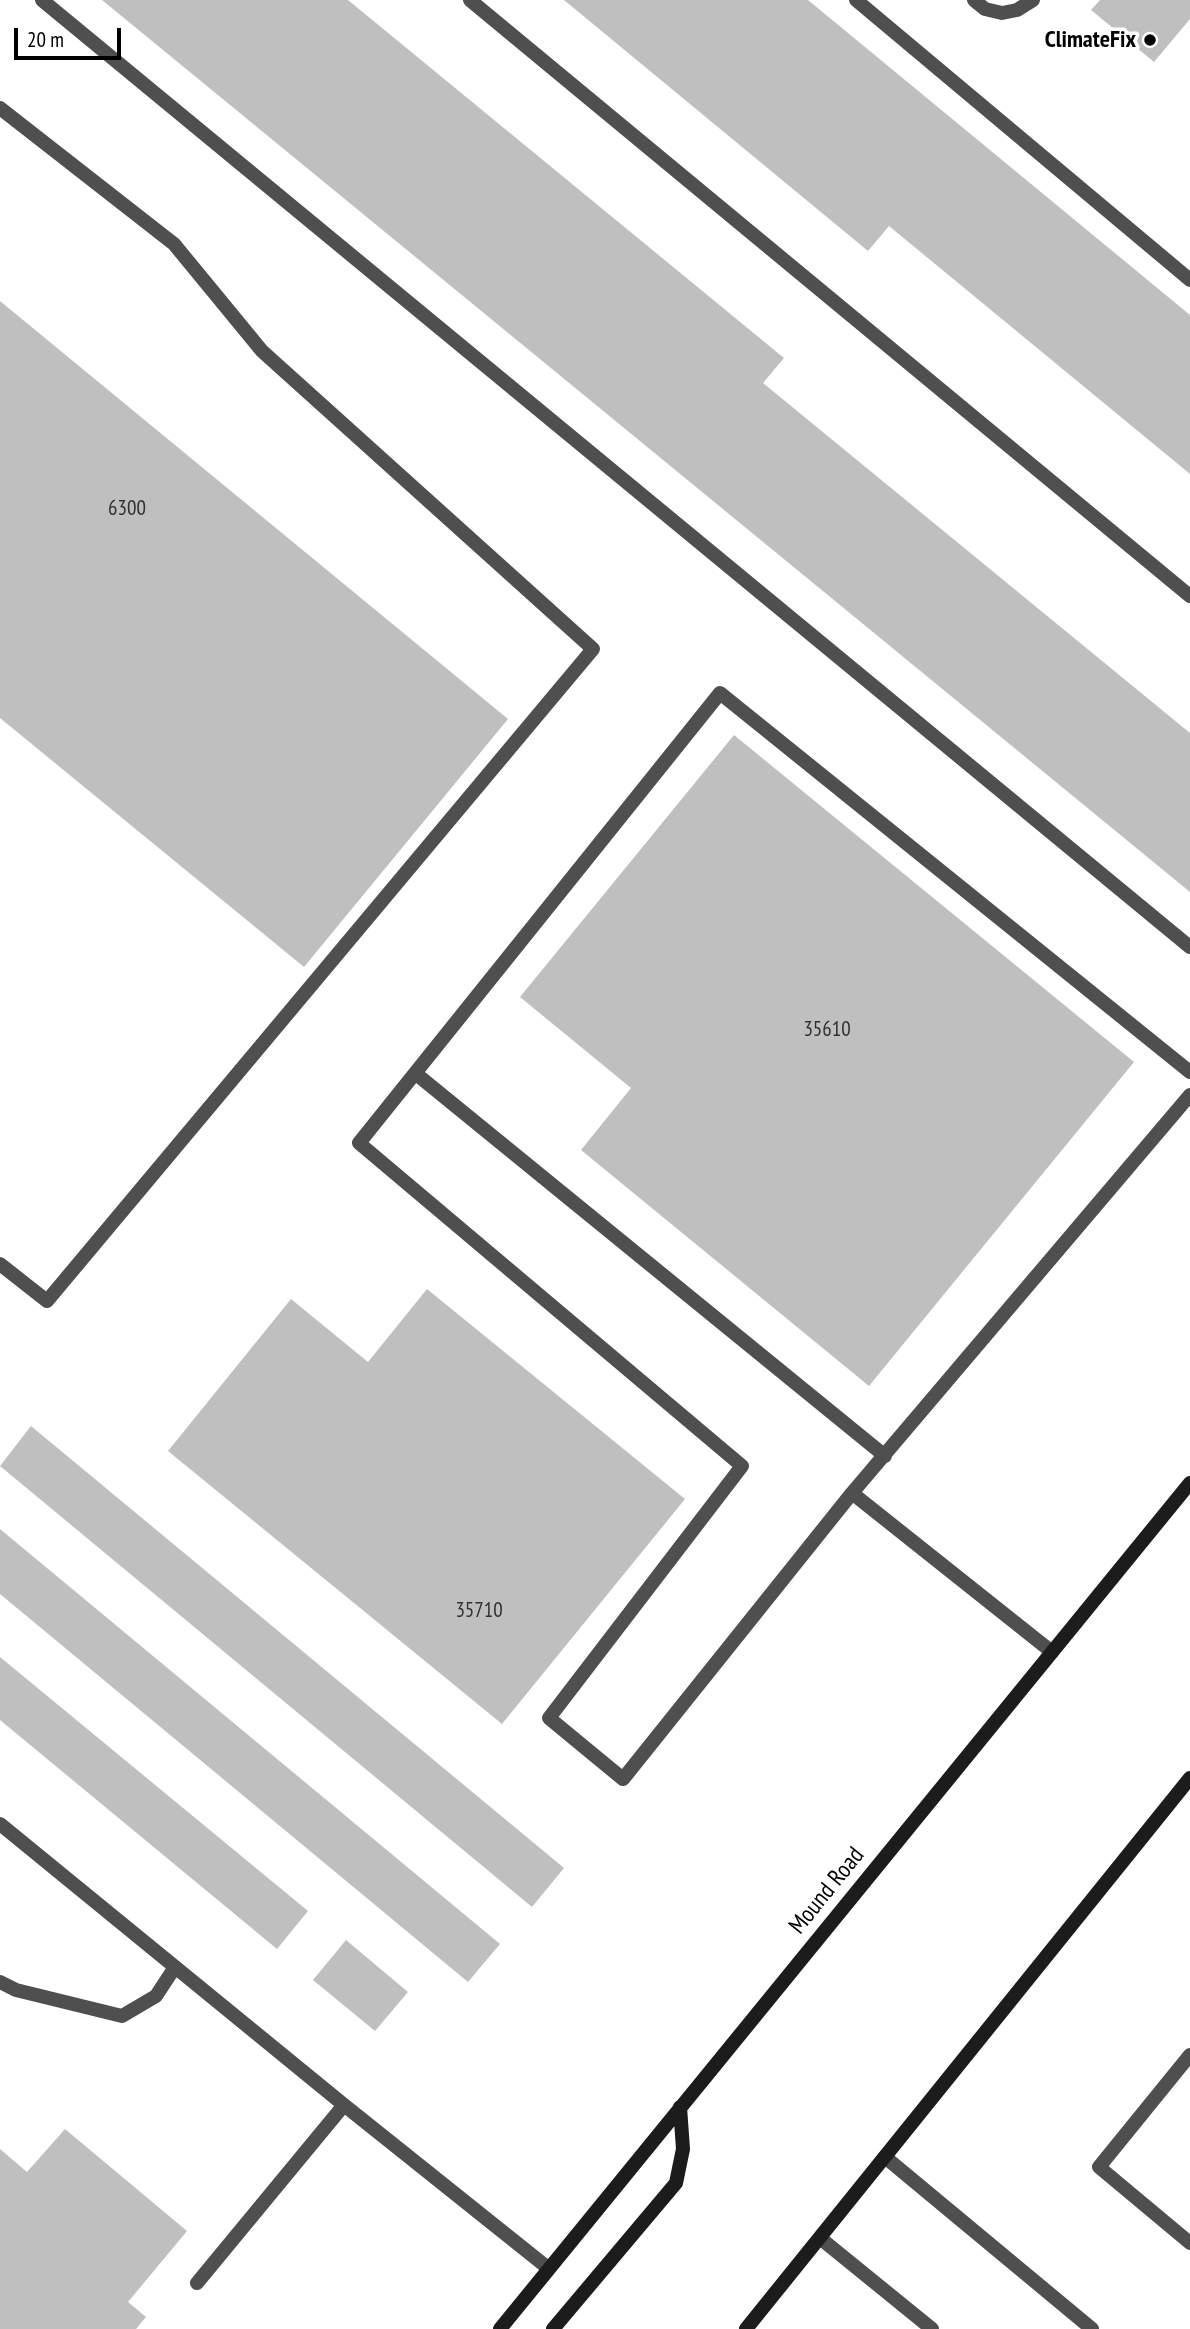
<!DOCTYPE html>
<style>
body{margin:0}
#map{position:relative;width:1190px;height:2329px;overflow:hidden;background:#fff;font-family:"PT Sans Narrow",sans-serif}
canvas{display:block}
.scale{position:absolute;left:14px;top:28px;width:107px;height:32px;box-sizing:border-box;border:4px solid #000;border-top:0;padding-left:9px;font-size:21px;line-height:24px;white-space:nowrap;color:#000;-webkit-text-stroke:5px #fff;paint-order:stroke}
</style>
<div id="map">
<canvas width="1190" height="2329"></canvas>
<div class="scale">20 m</div>
</div>
<script>
const ctx = document.querySelector('canvas').getContext('2d');
ctx.lineJoin = 'round';
function fill(path, color) {
  ctx.fillStyle = color;
  ctx.fill(path, 'evenodd');
}
function poly(rows) {
  const path = new Path2D();
  for (const r of rows) {
    path.moveTo(r[0], r[1]);
    for (let i = 2; i < r.length; i += 2) path.lineTo(r[i], r[i + 1]);
  }
  return path;
}
function strokePath(path, color, width, dash) {
  ctx.strokeStyle = color;
  ctx.lineWidth = width;
  ctx.lineCap = dash ? 'butt' : 'round';
  ctx.setLineDash(dash || []);
  ctx.stroke(path);
}
function write(font, color, halo, rows, align = 'center') {
  ctx.font = font + ' "PT Sans Narrow",sans-serif';
  ctx.lineWidth = 7;
  ctx.setLineDash([]);
  ctx.textBaseline = 'middle';
  ctx.strokeStyle = halo;
  ctx.fillStyle = color;
  for (const [text, x, y, turn = 0] of rows) {
    ctx.save();
    ctx.translate(x, y);
    ctx.rotate((+turn || 0) * Math.PI / 180);
    ctx.textAlign = isNaN(turn) ? turn : align;
    if (halo) ctx.strokeText(text, 0, 0);
    ctx.fillText(text, 0, 0);
    ctx.restore();
  }
}
const building = poly([
 [102,0,348,0,784,358,763,383,1190,733,1190,892],
 [564,0,808,0,1190,315,1190,474,889,226,868,251],
 [1100,0,1190,0,1190,19,1154,62,1091,10],
 [0,301,508,719,304,967,0,718],
 [734,735,1134,1062,869,1386,581,1150,631,1088,520,997],
 [427,1289,685,1499,502,1724,168,1451,291,1299,368,1362],
 [31,1426,564,1868,532,1907,0,1466],
 [0,1529,500,1944,468,1982,0,1594],
 [0,1657,308,1911,277,1949,0,1720],
 [346,1940,408,1992,375,2031,313,1980],
 [65,2129,187,2231,128,2302,146,2317,136,2329,0,2329,0,2149,27,2172]
]);
const service = poly([
 [42,0,1190,947],
 [470,0,1190,596],
 [856,0,1190,280],
 [974,0,985,9,1002,13,1017,10,1033,0],
 [0,108,174,244,262,351,593,649,47,1301,0,1264],
 [415,1073,885,1456],
 [852,1493,1190,1095],
 [1052,1652,852,1493,623,1779,549,1718,742,1466,359,1143,720,693,1190,1072],
 [0,1824,344,2105,548,2268],
 [0,1982,16,1990,122,2016,156,1996,175,1967],
 [1190,2055,1099,2167,1190,2243],
 [885,2157,1092,2329],
 [820,2238,932,2329],
 [197,2283,344,2105]
]);
const secondary = poly([
 [500,2329,1190,1483],
 [553,2329,676,2183,683,2149,680,2107],
 [746,2329,1190,1778]
]);
const markers = [
 [1150,40,7,"#000"]
];
const numberNames = [
 ["6300",127,509],
 ["35610",827,1030],
 ["35710",479,1611]
];
const poiNames = [
 ["ClimateFix",1136,40]
];
const streetNames = [
 ["Mound Road",827,1891,-51]
];
fill(building, '#bfbfbf');
strokePath(service, '#4f4f4f', 14);
strokePath(secondary, '#1c1c1c', 14);
for (const [x, y, r, color] of markers) {
  const dot = new Path2D();
  dot.arc(x, y, r, 0, 2 * Math.PI);
  ctx.fillStyle = color;
  ctx.fill(dot);
  strokePath(dot, '#fff', 2.5);
}
write('21px', '#303030', null, numberNames);
write('bold 24px', '#000', '#fff', poiNames, 'right');
write('24px', '#000', '#fff', streetNames);
</script>
